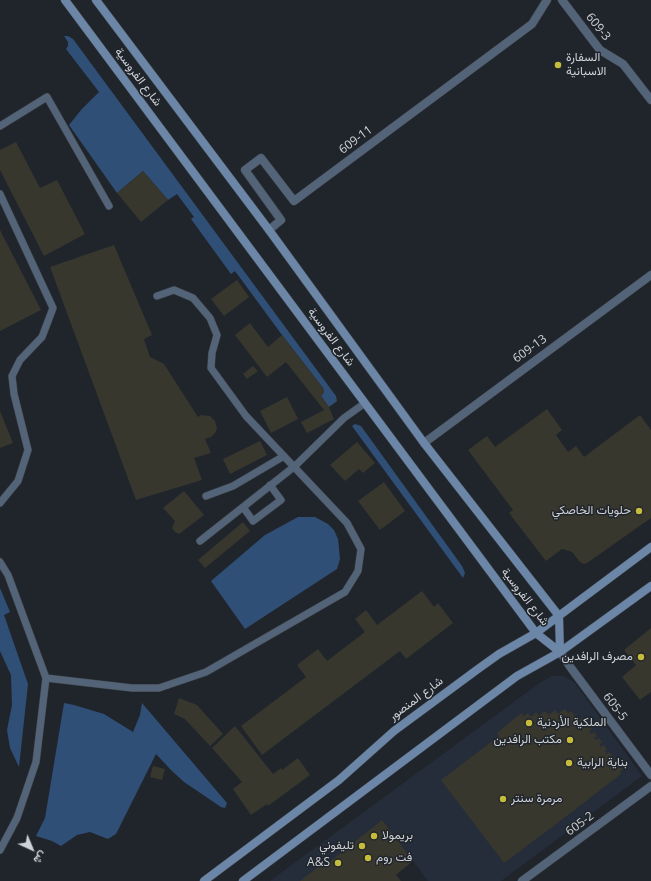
<!DOCTYPE html>
<meta charset="utf-8">
<style>
body{margin:0}
#map{position:relative;width:651px;height:881px;overflow:hidden;background:#20252c;font-family:"Open Sans",Vazirmatn,sans-serif}
canvas{display:block}
.north{position:absolute;left:12px;top:829px;width:40px;height:40px;-webkit-text-stroke:3px #20252c;paint-order:stroke;rotate:136deg;font-size:11px;font-weight:700;line-height:16px;text-align:center;color:#cfd3d7}
.north::after{content:'';display:block;margin:auto;width:14px;height:18px;background:#cfd3d7;clip-path:polygon(50% 0,100% 100%,50% 72%,0 100%)}
</style>
<div id="map">
<canvas width="651" height="881"></canvas>
<div class="north">ش</div>
</div>
<script>
const ctx = document.querySelector('canvas').getContext('2d');
ctx.lineJoin = 'round';
function fill(path, color) {
  ctx.fillStyle = color;
  ctx.fill(path, 'evenodd');
}
function poly(rows) {
  const path = new Path2D();
  for (const r of rows) {
    path.moveTo(r[0], r[1]);
    for (let i = 2; i < r.length; i += 2) path.lineTo(r[i], r[i + 1]);
  }
  return path;
}
function strokePath(path, color, width, dash) {
  ctx.strokeStyle = color;
  ctx.lineWidth = width;
  ctx.lineCap = dash ? 'butt' : 'round';
  ctx.setLineDash(dash || []);
  ctx.stroke(path);
}
function write(font, color, halo, rows, align = 'center') {
  ctx.font = font + ' "Open Sans",Vazirmatn,sans-serif';
  ctx.lineWidth = 3;
  ctx.setLineDash([]);
  ctx.textBaseline = 'middle';
  ctx.strokeStyle = halo;
  ctx.fillStyle = color;
  for (const [text, x, y, turn = 0] of rows) {
    ctx.save();
    ctx.translate(x, y);
    ctx.rotate((+turn || 0) * Math.PI / 180);
    ctx.textAlign = isNaN(turn) ? turn : align;
    if (halo) ctx.strokeText(text, 0, 0);
    ctx.fillText(text, 0, 0);
    ctx.restore();
  }
}
const built = poly([
 [552,676,564,676,575,683,642,776,501,881,428,881,406,852,368,881,270,881,541,682]
]);
const green = poly([
 [64,36,68,36,73,39,336,396,337,401,329,407,321,396,324,392,323,388,282,335,235,271,231,274,191,219,194,217,177,194,168,200,143,171,117,193,69,125,81,110,99,92,66,49,68,46,68,42],
 [355,424,361,426,462,566,465,573,463,578,352,426],
 [298,517,315,517,328,524,334,530,338,539,340,559,337,569,245,629,211,581,265,535],
 [0,588,10,612,4,615,28,684,19,767,10,748,7,730,12,705,11,675,0,651],
 [64,703,74,705,104,714,133,732,140,715,142,703,227,803,225,808,221,807,184,782,171,770,156,754,116,834,108,839,90,832,77,835,61,846,52,841,36,836,45,818,46,812]
]);
const building = poly([
 [16,142,40,188,57,180,85,234,44,256,0,170,0,150],
 [143,171,168,200,141,222,117,193],
 [0,230,41,310,0,331],
 [114,245,152,335,144,339,150,357,164,364,198,417,201,415,210,416,215,421,217,428,215,433,211,437,205,439,211,453,194,458,202,480,136,500,50,267],
 [237,280,249,297,224,316,211,299],
 [250,323,268,347,282,335,323,388,324,392,321,396,329,407,334,419,307,433,301,422,324,410,286,362,267,377,235,335],
 [253,366,258,371,247,379,243,374],
 [287,397,298,419,271,433,260,411],
 [547,409,562,430,556,435,568,452,576,446,584,457,640,415,651,430,651,518,587,563,584,564,580,562,572,552,562,549,546,561,509,513,513,510,468,450,487,436,495,447],
 [0,411,13,443,0,448],
 [260,441,267,455,230,474,223,459],
 [357,442,375,463,363,473,359,469,345,481,330,465],
 [384,482,405,511,380,530,358,501],
 [184,491,204,515,179,534,175,532,172,528,175,521,163,508],
 [243,522,250,531,205,568,198,560],
 [422,591,434,607,438,603,453,623,406,659,400,651,262,755,241,726,306,677,297,665,318,649,327,661,365,632,355,619,366,610,377,625],
 [651,628,651,692,640,700,622,677,636,665,624,650],
 [179,698,197,705,223,734,210,746,185,719,174,714],
 [565,709,568,713,571,711,579,721,583,717,587,722,583,724,586,728,589,725,592,729,589,731,591,734,594,732,597,736,594,738,596,740,599,738,602,742,599,744,601,747,604,745,607,749,605,751,607,754,609,752,612,755,610,757,612,760,614,758,617,762,615,764,617,766,619,764,623,769,620,772,621,774,564,818,504,863,441,780,499,736,497,733,521,713,524,716,528,713,531,717,536,712,539,716,545,711,549,715,555,710,558,714],
 [235,726,273,774,281,768,282,770,298,758,310,775,268,806,267,804,251,815,233,789,242,782,212,748],
 [153,766,165,769,162,780,150,777],
 [382,820,413,861,396,875,401,881,300,881,321,865,323,867]
]);
const lane = poly([
 [0,126,47,97,109,206],
 [0,194,53,308,42,337,20,360,12,376,14,394,28,450,18,481,0,503],
 [206,496,233,486,284,456],
 [243,507,253,521,281,500,270,485],
 [200,541,295,466,344,418,365,403],
 [0,562,8,575,46,678,36,762,17,818,0,850],
 [46,678,132,688,159,688,206,672,345,592,358,571,361,549,347,523,246,416,211,368,212,353,217,335,210,318,193,298,174,290,157,296]
]);
const street = poly([
 [562,0,600,50,623,64,651,100],
 [269,230,281,220,245,170,261,158,294,201,532,24,547,0],
 [424,443,651,275],
 [560,652,571,668,651,775],
 [522,881,651,786]
]);
const secondary = poly([
 [65,0,536,633,560,652],
 [96,0,269,230,424,443,559,616,560,652],
 [204,881,339,780,394,731,478,669,499,654,536,633,651,547],
 [243,881,517,676,560,652,651,586]
]);
const markers = [
 [558,65,4,"#c6bc3c"],
 [639,511,4,"#c6bc3c"],
 [641,657,4,"#c6bc3c"],
 [529,723,4,"#c6bc3c"],
 [570,740,4,"#c6bc3c"],
 [569,763,4,"#c6bc3c"],
 [503,799,4,"#c6bc3c"],
 [374,836,4,"#c6bc3c"],
 [362,846,4,"#c6bc3c"],
 [368,858,4,"#c6bc3c"],
 [338,863,4,"#c6bc3c"]
];
const streetNames = [
 ["609-3",598,27,51],
 ["شارع الفروسية",138,77,53],
 ["609-11",356,140,-37],
 ["شارع الفروسية",331,337,53],
 ["609-13",530,349,-36],
 ["شارع الفروسية",525,597,52],
 ["شارع المنصور",416,699,-37],
 ["605-5",615,707,53],
 ["605-2",580,824,-36]
];
const poiNames = [
 ["السفارة",566,58],
 ["الاسبانية",566,72],
 ["حلويات الخاصكي",631,511,"right"],
 ["مصرف الرافدين",633,657,"right"],
 ["الملكية الأردنية",537,723],
 ["مكتب الرافدين",562,740,"right"],
 ["بناية الرابية",577,763],
 ["مرمرة سنتر",511,799],
 ["بريمولا",382,836],
 ["تليفوني",354,846,"right"],
 ["فت روم",376,858],
 ["A&S",330,863,"right"]
];
fill(built, '#242d39');
fill(green, '#304f76');
fill(building, '#37372e');
strokePath(lane, '#3c4147', 8);
strokePath(street, '#3c4147', 9);
strokePath(secondary, '#3c4147', 9);
strokePath(lane, '#536378', 7);
strokePath(street, '#536378', 8);
strokePath(secondary, '#6c86a7', 8);
for (const [x, y, r, color] of markers) {
  const dot = new Path2D();
  dot.arc(x, y, r, 0, 2 * Math.PI);
  ctx.fillStyle = color;
  ctx.fill(dot);
  strokePath(dot, '#20252c', 1.5);
}
write('12px', '#cfd3d7', '#20252c', streetNames);
write('12px', '#cfd3d7', '#20252c', poiNames, 'left');
</script>
